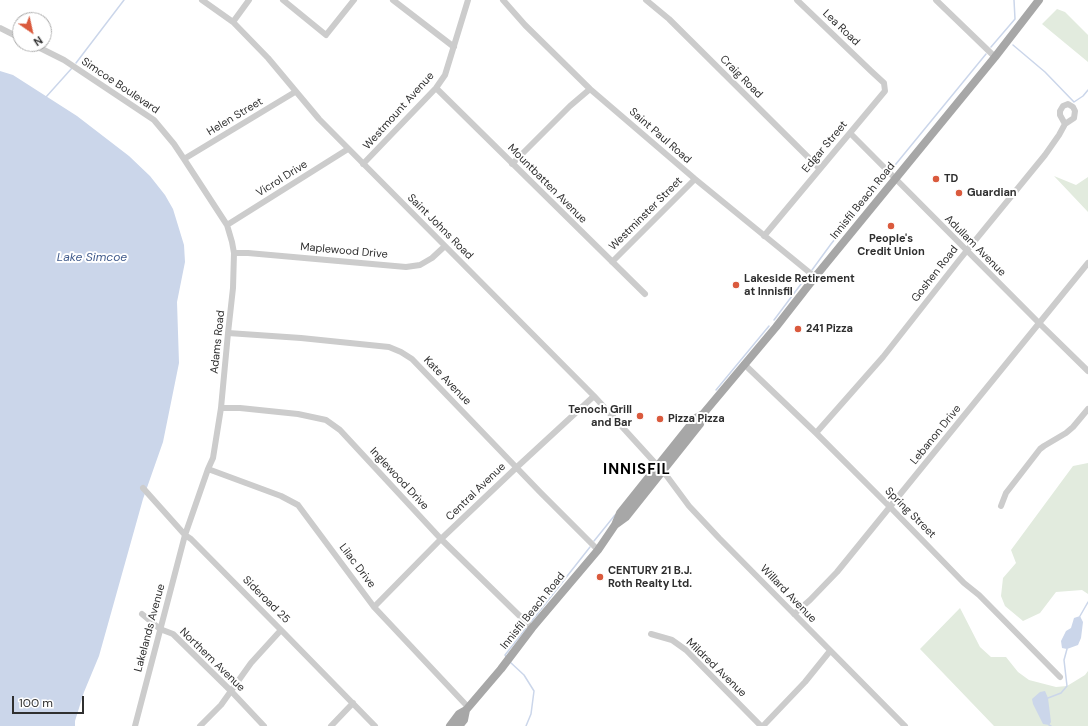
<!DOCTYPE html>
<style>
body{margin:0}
#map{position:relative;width:1088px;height:726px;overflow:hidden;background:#fff;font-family:"DM Sans",sans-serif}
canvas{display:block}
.north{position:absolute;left:12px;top:12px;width:40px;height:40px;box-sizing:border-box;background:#fff;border:1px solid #acacac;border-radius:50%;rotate:146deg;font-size:11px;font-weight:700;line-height:16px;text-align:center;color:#2f2f2f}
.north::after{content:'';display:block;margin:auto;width:14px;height:18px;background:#da5a3d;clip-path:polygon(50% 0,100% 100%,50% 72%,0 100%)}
.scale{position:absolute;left:12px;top:696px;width:72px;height:18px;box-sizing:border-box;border:2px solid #2f2f2f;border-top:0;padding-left:5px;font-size:12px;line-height:14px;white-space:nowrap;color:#2f2f2f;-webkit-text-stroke:3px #fff;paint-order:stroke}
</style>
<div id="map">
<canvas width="1088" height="726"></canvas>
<div class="north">N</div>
<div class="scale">100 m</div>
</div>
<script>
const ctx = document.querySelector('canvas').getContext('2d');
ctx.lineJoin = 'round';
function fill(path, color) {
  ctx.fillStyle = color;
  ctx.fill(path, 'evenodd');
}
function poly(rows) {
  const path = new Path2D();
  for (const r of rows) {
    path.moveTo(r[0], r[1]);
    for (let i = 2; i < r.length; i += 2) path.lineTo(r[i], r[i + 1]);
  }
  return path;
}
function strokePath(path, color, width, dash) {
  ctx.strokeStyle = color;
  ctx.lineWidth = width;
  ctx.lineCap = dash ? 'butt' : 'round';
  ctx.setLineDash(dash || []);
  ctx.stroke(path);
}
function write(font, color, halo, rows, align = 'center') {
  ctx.font = font + ' "DM Sans",sans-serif';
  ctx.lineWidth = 4;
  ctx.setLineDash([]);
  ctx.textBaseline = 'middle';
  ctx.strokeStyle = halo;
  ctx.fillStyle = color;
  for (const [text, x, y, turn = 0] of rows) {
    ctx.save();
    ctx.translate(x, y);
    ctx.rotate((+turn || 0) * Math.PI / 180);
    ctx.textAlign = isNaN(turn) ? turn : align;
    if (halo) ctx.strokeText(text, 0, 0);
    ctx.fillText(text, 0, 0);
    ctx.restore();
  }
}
const green = poly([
 [1057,9,1065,12,1088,35,1088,62,1042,24],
 [1054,176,1076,185,1088,177,1088,212],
 [1088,463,1088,594,1082,590,1056,592,1040,613,1023,621,1005,606,1001,596,1003,578,1016,563,1011,550,1073,466],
 [960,608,980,647,991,657,1006,657,1018,672,1029,680,1056,687,1067,686,1085,675,1088,671,1088,726,994,726,920,649]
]);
const water = poly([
 [0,71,13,75,77,116,129,156,150,176,165,195,173,209,184,245,185,262,177,302,179,363,163,442,143,499,99,656,84,692,75,721,75,726,0,726],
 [1080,616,1083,622,1081,638,1078,645,1067,649,1062,648,1061,641,1066,631,1071,628,1074,618],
 [1045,691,1048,698,1051,722,1049,725,1043,724,1033,704,1032,699,1040,692]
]);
const stream = poly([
 [1013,45,1045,72,1074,102,1083,96,1088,90],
 [991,47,1015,19,1014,0],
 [76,63,124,0],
 [46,97,72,68],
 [891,170,986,54],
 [812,270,831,244,886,176],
 [774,320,807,276],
 [716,390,769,326],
 [594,541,615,515],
 [1080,616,1088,602],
 [531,622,590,547],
 [507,658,505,655,526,628],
 [510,662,524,675,534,691,531,714,526,726],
 [1048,698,1061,693,1067,686,1064,660,1067,649],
 [1049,725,1051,726]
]);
const minor = poly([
 [202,0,233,22,268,58,319,119,594,396,666,475,689,506,719,538,905,726],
 [283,0,326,35,354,0],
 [393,0,454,47],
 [503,0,525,25,590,89,695,179,815,277],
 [646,0,669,19,820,169],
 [936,0,995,57],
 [233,22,249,0],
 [0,28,20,38],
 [32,44,64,60,154,120,174,144,184,159,227,225,232,242,234,253,233,288,228,333,221,408,213,458,208,469,185,535,135,726],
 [436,88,645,294],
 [850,133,1039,323,1088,371],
 [184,159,295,92],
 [363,164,436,88,445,75,468,0],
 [512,164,570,106,590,89],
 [227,225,348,149],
 [764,236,885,91,884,83,871,71,797,0],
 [234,253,248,253,406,267,420,265,432,258,445,246],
 [612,262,695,179],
 [228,333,301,338,389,347,401,352,412,359,540,492,598,550],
 [744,364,816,433,890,507,964,583,979,595,1060,677],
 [221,408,240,408,298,414,326,420,340,430,441,539,532,628],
 [816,433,883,357,960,259,1045,155,1059,135,1065,124,1074,118,1075,111,1073,107,1068,104,1063,106,1060,111,1060,115,1065,124],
 [208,469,281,496,298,505,374,607,468,707],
 [143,488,185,535,191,539,281,630,375,726],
 [1001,506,1006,493,1040,449,1044,446,1066,433,1073,427,1088,409],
 [374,607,441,539,517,467,594,396],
 [142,614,160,629,173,634,231,691,264,726],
 [794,614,810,600,837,572,1088,263],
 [651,634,672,640,686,650,761,726],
 [200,726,221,705,251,663,281,630],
 [331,726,353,703],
 [763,726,805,682,830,651]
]);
const major = poly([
 [615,525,626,517,700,424,703,414,776,327,815,277,995,57,1039,0],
 [450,726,459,714,466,710,501,669,532,628,598,550,615,525,620,513,696,418,703,414],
 [459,726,464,720,466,710]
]);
const markers = [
 [936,179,4,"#da5a3d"],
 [959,193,4,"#da5a3d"],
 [891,226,4,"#da5a3d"],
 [736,285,4,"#da5a3d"],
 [798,329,4,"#da5a3d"],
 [640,416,4,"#da5a3d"],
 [660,419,4,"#da5a3d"],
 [600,577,4,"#da5a3d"]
];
const streetNames = [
 ["Lea Road",841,28,44],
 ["Craig Road",741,77,45],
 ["Simcoe Boulevard",120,86,34],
 ["Westmount Avenue",399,111,-48],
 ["Helen Street",235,117,-31],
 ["Saint Paul Road",660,136,41],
 ["Edgar Street",825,147,-50],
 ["Vicrol Drive",282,179,-32],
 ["Mountbatten Avenue",547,184,45],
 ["Innisfil Beach Road",863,201,-51],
 ["Westminster Street",646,214,-45],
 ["Saint Johns Road",440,227,45],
 ["Adullam Avenue",975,246,45],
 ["Maplewood Drive",344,251,5],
 ["Goshen Road",935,274,-52],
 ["Adams Road",218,342,-84],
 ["Kate Avenue",447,381,46],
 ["Lebanon Drive",936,435,-51],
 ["Inglewood Drive",399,479,47],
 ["Central Avenue",476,492,-44],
 ["Spring Street",910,513,45],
 ["Lilac Drive",357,566,53],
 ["Willard Avenue",788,594,46],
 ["Sideroad 25",266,600,45],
 ["Innisfil Beach Road",533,611,-51],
 ["Lakelands Avenue",150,628,-75],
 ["Northern Avenue",212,660,44],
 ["Mildred Avenue",716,668,44]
];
const poiNames = [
 ["TD",944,179],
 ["Guardian",967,193],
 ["People's",891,239,"center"],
 ["Credit Union",891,252,"center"],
 ["Lakeside Retirement",744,279],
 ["at Innisfil",744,292],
 ["241 Pizza",806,329],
 ["Tenoch Grill",632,410,"right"],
 ["and Bar",632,423,"right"],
 ["Pizza Pizza",668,419],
 ["CENTURY 21 B.J.",608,571],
 ["Roth Realty Ltd.",608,584]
];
const waterNames = [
 ["Lake Simcoe",92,258]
];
const districtNames = [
 ["INNISFIL",637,470]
];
fill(green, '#e2ebde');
fill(water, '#cbd6ea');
strokePath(stream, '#cbd6ea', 1.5);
strokePath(minor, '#ccc', 6);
strokePath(major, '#a7a7a7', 8);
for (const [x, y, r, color] of markers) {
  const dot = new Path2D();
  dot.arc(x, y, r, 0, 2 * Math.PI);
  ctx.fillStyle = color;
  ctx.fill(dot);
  strokePath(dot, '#fff', 1.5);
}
write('11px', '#2f2f2f', '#fff', streetNames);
write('bold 11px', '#2f2f2f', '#fff', poiNames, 'left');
write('italic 12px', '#425c8c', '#fff', waterNames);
ctx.letterSpacing = '1px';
write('bold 15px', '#000', '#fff', districtNames);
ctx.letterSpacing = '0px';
</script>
